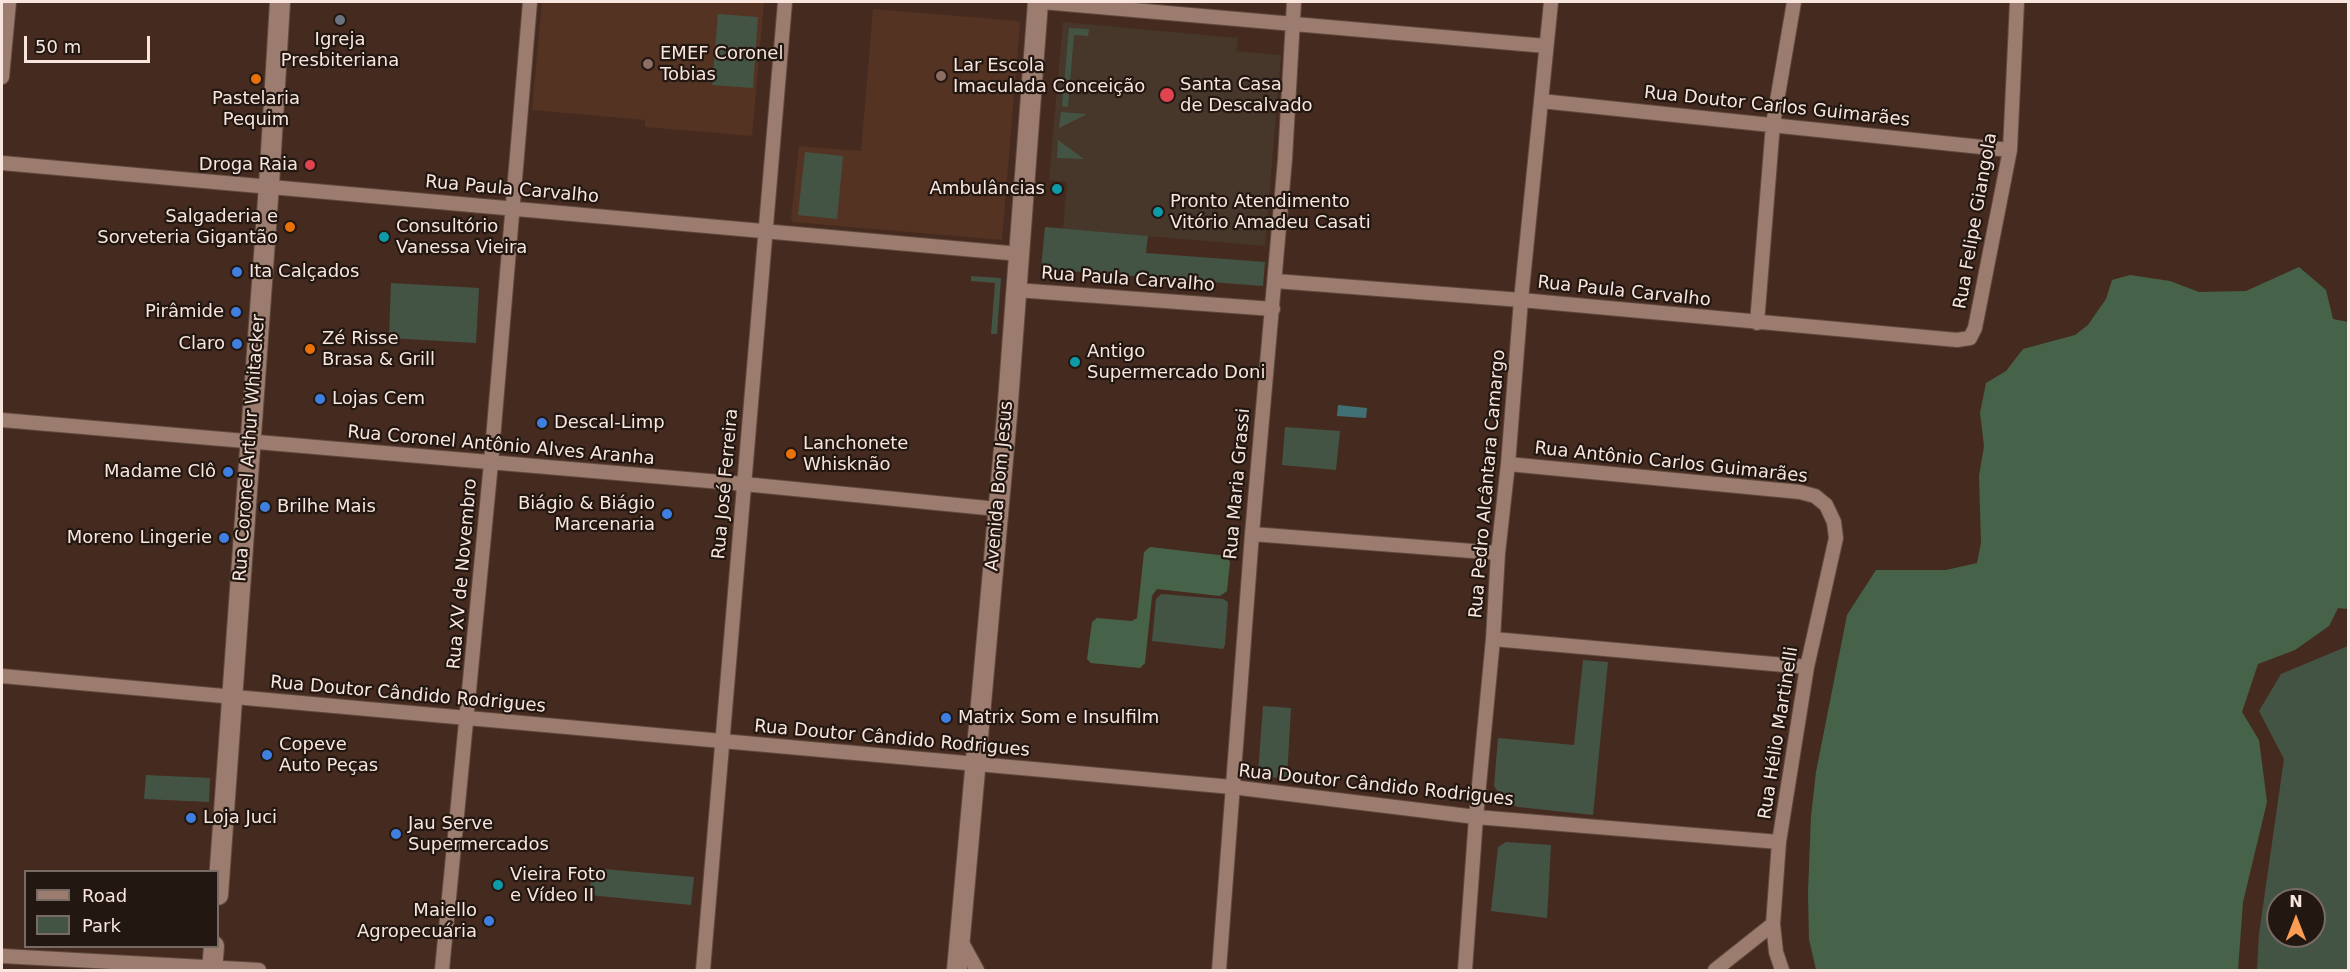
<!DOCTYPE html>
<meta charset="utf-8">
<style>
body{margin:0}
#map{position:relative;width:2350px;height:972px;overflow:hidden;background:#452b1f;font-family:"DejaVu Sans",sans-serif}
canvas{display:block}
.frame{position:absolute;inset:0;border:3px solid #f8e6de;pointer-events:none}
.legend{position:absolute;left:24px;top:870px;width:195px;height:78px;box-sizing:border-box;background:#231712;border:2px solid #786a64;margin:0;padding:8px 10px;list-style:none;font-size:18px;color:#f8e6de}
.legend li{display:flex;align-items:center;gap:12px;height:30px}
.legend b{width:30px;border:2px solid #786a64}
.north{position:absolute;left:2266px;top:888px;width:60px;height:60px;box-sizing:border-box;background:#231712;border:2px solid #786a64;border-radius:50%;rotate:0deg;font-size:16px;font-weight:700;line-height:24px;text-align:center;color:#f8e6de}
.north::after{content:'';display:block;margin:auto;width:21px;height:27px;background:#fc9d53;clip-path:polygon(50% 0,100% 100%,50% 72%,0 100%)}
.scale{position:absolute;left:24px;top:36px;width:126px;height:27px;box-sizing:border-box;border:3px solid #f8e6de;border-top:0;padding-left:8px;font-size:18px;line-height:21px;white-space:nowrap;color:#f8e6de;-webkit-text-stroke:4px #231712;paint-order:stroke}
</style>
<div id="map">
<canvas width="2350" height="972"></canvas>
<div class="frame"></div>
<ul class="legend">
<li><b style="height:8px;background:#9c7c6e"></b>Road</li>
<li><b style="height:16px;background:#435445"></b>Park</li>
</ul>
<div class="north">N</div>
<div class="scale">50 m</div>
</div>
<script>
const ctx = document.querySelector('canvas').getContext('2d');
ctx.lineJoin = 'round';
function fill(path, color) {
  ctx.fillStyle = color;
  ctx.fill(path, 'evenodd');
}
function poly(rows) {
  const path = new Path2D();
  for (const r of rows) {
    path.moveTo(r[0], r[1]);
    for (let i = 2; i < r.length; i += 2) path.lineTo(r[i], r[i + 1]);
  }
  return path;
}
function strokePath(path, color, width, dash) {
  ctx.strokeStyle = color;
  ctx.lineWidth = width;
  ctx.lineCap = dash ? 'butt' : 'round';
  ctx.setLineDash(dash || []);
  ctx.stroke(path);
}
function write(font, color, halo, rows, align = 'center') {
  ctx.font = font + ' "DejaVu Sans",sans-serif';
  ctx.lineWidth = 4.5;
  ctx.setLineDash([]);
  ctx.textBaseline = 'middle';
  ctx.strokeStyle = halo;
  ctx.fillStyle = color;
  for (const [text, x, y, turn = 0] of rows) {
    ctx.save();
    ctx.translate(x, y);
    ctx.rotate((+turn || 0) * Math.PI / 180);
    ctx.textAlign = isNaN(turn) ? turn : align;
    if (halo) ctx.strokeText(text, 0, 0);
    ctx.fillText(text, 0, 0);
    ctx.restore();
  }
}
const built = poly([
 [542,2,764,2,752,136,645,127,645,120,532,110],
 [873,9,1020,21,1002,240,793,222,791,218,799,146,861,151]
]);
const medical = poly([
 [1063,22,1238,38,1236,51,1281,55,1265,246,1063,229,1067,182,1049,180]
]);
const green = poly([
 [718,14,758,17,753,88,712,85],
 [1069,28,1089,29,1088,36,1074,35,1068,107,1062,106],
 [1061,112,1087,114,1059,128],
 [1058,140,1084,159,1057,158],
 [805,152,843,156,837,219,798,215],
 [1045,227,1148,236,1146,253,1265,262,1263,286,1041,269],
 [971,276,1001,278,997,334,991,334,995,283,971,281],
 [391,283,479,288,476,343,389,338],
 [1285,427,1340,431,1336,470,1282,465],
 [1161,594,1223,599,1228,602,1225,645,1223,649,1152,641,1156,599],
 [2348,646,2348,970,2257,970,2259,934,2284,759,2259,711,2281,674],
 [2278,900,2314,900,2314,936,2278,936],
 [1583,660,1608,662,1593,815,1518,807,1504,801,1494,786,1498,738,1574,745],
 [1263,706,1291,708,1287,778,1263,777,1258,773],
 [146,775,210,778,209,802,144,799],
 [1506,842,1551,845,1547,918,1491,911,1498,847],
 [592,868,694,877,691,905,589,895]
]);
const forest = poly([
 [2299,267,2326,290,2333,319,2348,322,2348,609,2338,608,2329,626,2295,650,2258,664,2242,712,2259,740,2267,802,2243,902,2238,970,1816,970,1809,939,1808,893,1811,816,1816,772,1847,615,1876,570,1946,570,1977,563,1981,543,1979,476,1984,446,1980,413,1986,383,2006,371,2023,349,2075,335,2088,325,2106,299,2112,280,2130,275,2170,281,2199,292,2246,291],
 [1150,547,1227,556,1230,562,1227,591,1220,596,1157,589,1152,596,1145,663,1140,668,1091,663,1087,659,1092,622,1097,618,1132,621,1137,618,1144,552]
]);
const water = poly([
 [1338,405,1367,408,1366,418,1337,416]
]);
const street = poly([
 [1042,2,1546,46],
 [2,77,9,2],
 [1541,101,2010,150],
 [2,163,1020,254],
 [1275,281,1521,300,1957,340,1970,338,1975,328,2010,150,2017,2],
 [1016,290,1273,309],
 [1757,323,1773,124,1794,2],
 [2,420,744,484,997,509],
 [1508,464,1800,492,1815,496,1826,505,1834,522,1836,538,1807,667,1779,842,1773,924,1776,952,1782,970],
 [1252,534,1498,553],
 [1493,639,1807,667],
 [2,676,1232,787,1476,817,1779,842],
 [960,939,977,970],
 [2,956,259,970],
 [442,970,491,463,530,2],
 [703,970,785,2],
 [1219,970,1252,534,1285,159,1294,2],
 [1465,970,1476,817,1493,639,1498,553,1508,464,1521,300,1551,2],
 [1715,970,1773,924]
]);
const secondary = poly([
 [218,895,269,185,280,2],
 [212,970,214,946],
 [957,970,1007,415,1038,2]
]);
const markers = [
 [340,20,6,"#6b7280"],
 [648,64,6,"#8d6e63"],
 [941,76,6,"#8d6e63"],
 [256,79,6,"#e8710a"],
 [1167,95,8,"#e0444e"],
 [310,165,6,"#e0444e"],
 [1057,189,6,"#0f9aa8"],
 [1158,212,6,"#0f9aa8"],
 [290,227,6,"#e8710a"],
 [384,237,6,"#0f9aa8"],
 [237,272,6,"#3f7fe0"],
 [236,312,6,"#3f7fe0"],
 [237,344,6,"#3f7fe0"],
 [310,349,6,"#e8710a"],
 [1075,362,6,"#0f9aa8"],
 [320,399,6,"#3f7fe0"],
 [542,423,6,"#3f7fe0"],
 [791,454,6,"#e8710a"],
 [228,472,6,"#3f7fe0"],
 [265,507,6,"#3f7fe0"],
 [667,514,6,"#3f7fe0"],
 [224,538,6,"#3f7fe0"],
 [946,718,6,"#3f7fe0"],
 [267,755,6,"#3f7fe0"],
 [191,818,6,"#3f7fe0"],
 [396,834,6,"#3f7fe0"],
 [498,885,6,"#0f9aa8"],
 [489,921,6,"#3f7fe0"]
];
const poiNames = [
 ["Igreja",340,40,"center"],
 ["Presbiteriana",340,61,"center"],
 ["EMEF Coronel",660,54],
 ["Tobias",660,75],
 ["Lar Escola",953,66],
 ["Imaculada Conceição",953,87],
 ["Santa Casa",1180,85],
 ["de Descalvado",1180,106],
 ["Pastelaria",256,99,"center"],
 ["Pequim",256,120,"center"],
 ["Droga Raia",298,165,"right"],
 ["Ambulâncias",1045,189,"right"],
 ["Pronto Atendimento",1170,202],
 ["Vitório Amadeu Casati",1170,223],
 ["Salgaderia e",278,217,"right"],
 ["Sorveteria Gigantão",278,238,"right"],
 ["Consultório",396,227],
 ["Vanessa Vieira",396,248],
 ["Ita Calçados",249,272],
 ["Pirâmide",224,312,"right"],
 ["Zé Risse",322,339],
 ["Brasa & Grill",322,360],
 ["Claro",225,344,"right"],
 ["Antigo",1087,352],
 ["Supermercado Doni",1087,373],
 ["Lojas Cem",332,399],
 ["Descal-Limp",554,423],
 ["Lanchonete",803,444],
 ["Whisknão",803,465],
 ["Madame Clô",216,472,"right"],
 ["Biágio & Biágio",655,504,"right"],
 ["Marcenaria",655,525,"right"],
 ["Brilhe Mais",277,507],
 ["Moreno Lingerie",212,538,"right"],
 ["Matrix Som e Insulfilm",958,718],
 ["Copeve",279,745],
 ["Auto Peças",279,766],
 ["Loja Juci",203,818],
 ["Jau Serve",408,824],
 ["Supermercados",408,845],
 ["Vieira Foto",510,875],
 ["e Vídeo II",510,896],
 ["Maiello",477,911,"right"],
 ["Agropecuária",477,932,"right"]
];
const streetNames = [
 ["Rua Doutor Carlos Guimarães",1777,107,6],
 ["Rua Paula Carvalho",512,190,5],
 ["Rua Felipe Giangola",1976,221,-80],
 ["Rua Paula Carvalho",1128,280,4],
 ["Rua Paula Carvalho",1624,292,6],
 ["Rua Coronel Antônio Alves Aranha",501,446,5],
 ["Rua Coronel Arthur Whitacker",250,448,-86],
 ["Rua Antônio Carlos Guimarães",1671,463,6],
 ["Rua José Ferreira",726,484,-85],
 ["Rua Maria Grassi",1238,484,-85],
 ["Rua Pedro Alcântara Camargo",1488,484,-85],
 ["Avenida Bom Jesus",1000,486,-85],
 ["Rua XV de Novembro",463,574,-85],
 ["Rua Doutor Cândido Rodrigues",408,695,5],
 ["Rua Hélio Martinelli",1779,733,-81],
 ["Rua Doutor Cândido Rodrigues",892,739,5],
 ["Rua Doutor Cândido Rodrigues",1376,786,6]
];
fill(built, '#543323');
fill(medical, '#46372a');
fill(green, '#435445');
fill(forest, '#46634a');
fill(water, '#417074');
strokePath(street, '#604a3f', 16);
strokePath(secondary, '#604a3f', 22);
strokePath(street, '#9c7c6e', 14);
strokePath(secondary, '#9c7c6e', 20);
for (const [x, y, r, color] of markers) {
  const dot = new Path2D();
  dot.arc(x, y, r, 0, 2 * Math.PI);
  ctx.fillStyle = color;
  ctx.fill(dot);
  strokePath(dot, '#231712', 2);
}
write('18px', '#f8e6de', '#231712', poiNames, 'left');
write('18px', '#f8e6de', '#231712', streetNames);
</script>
